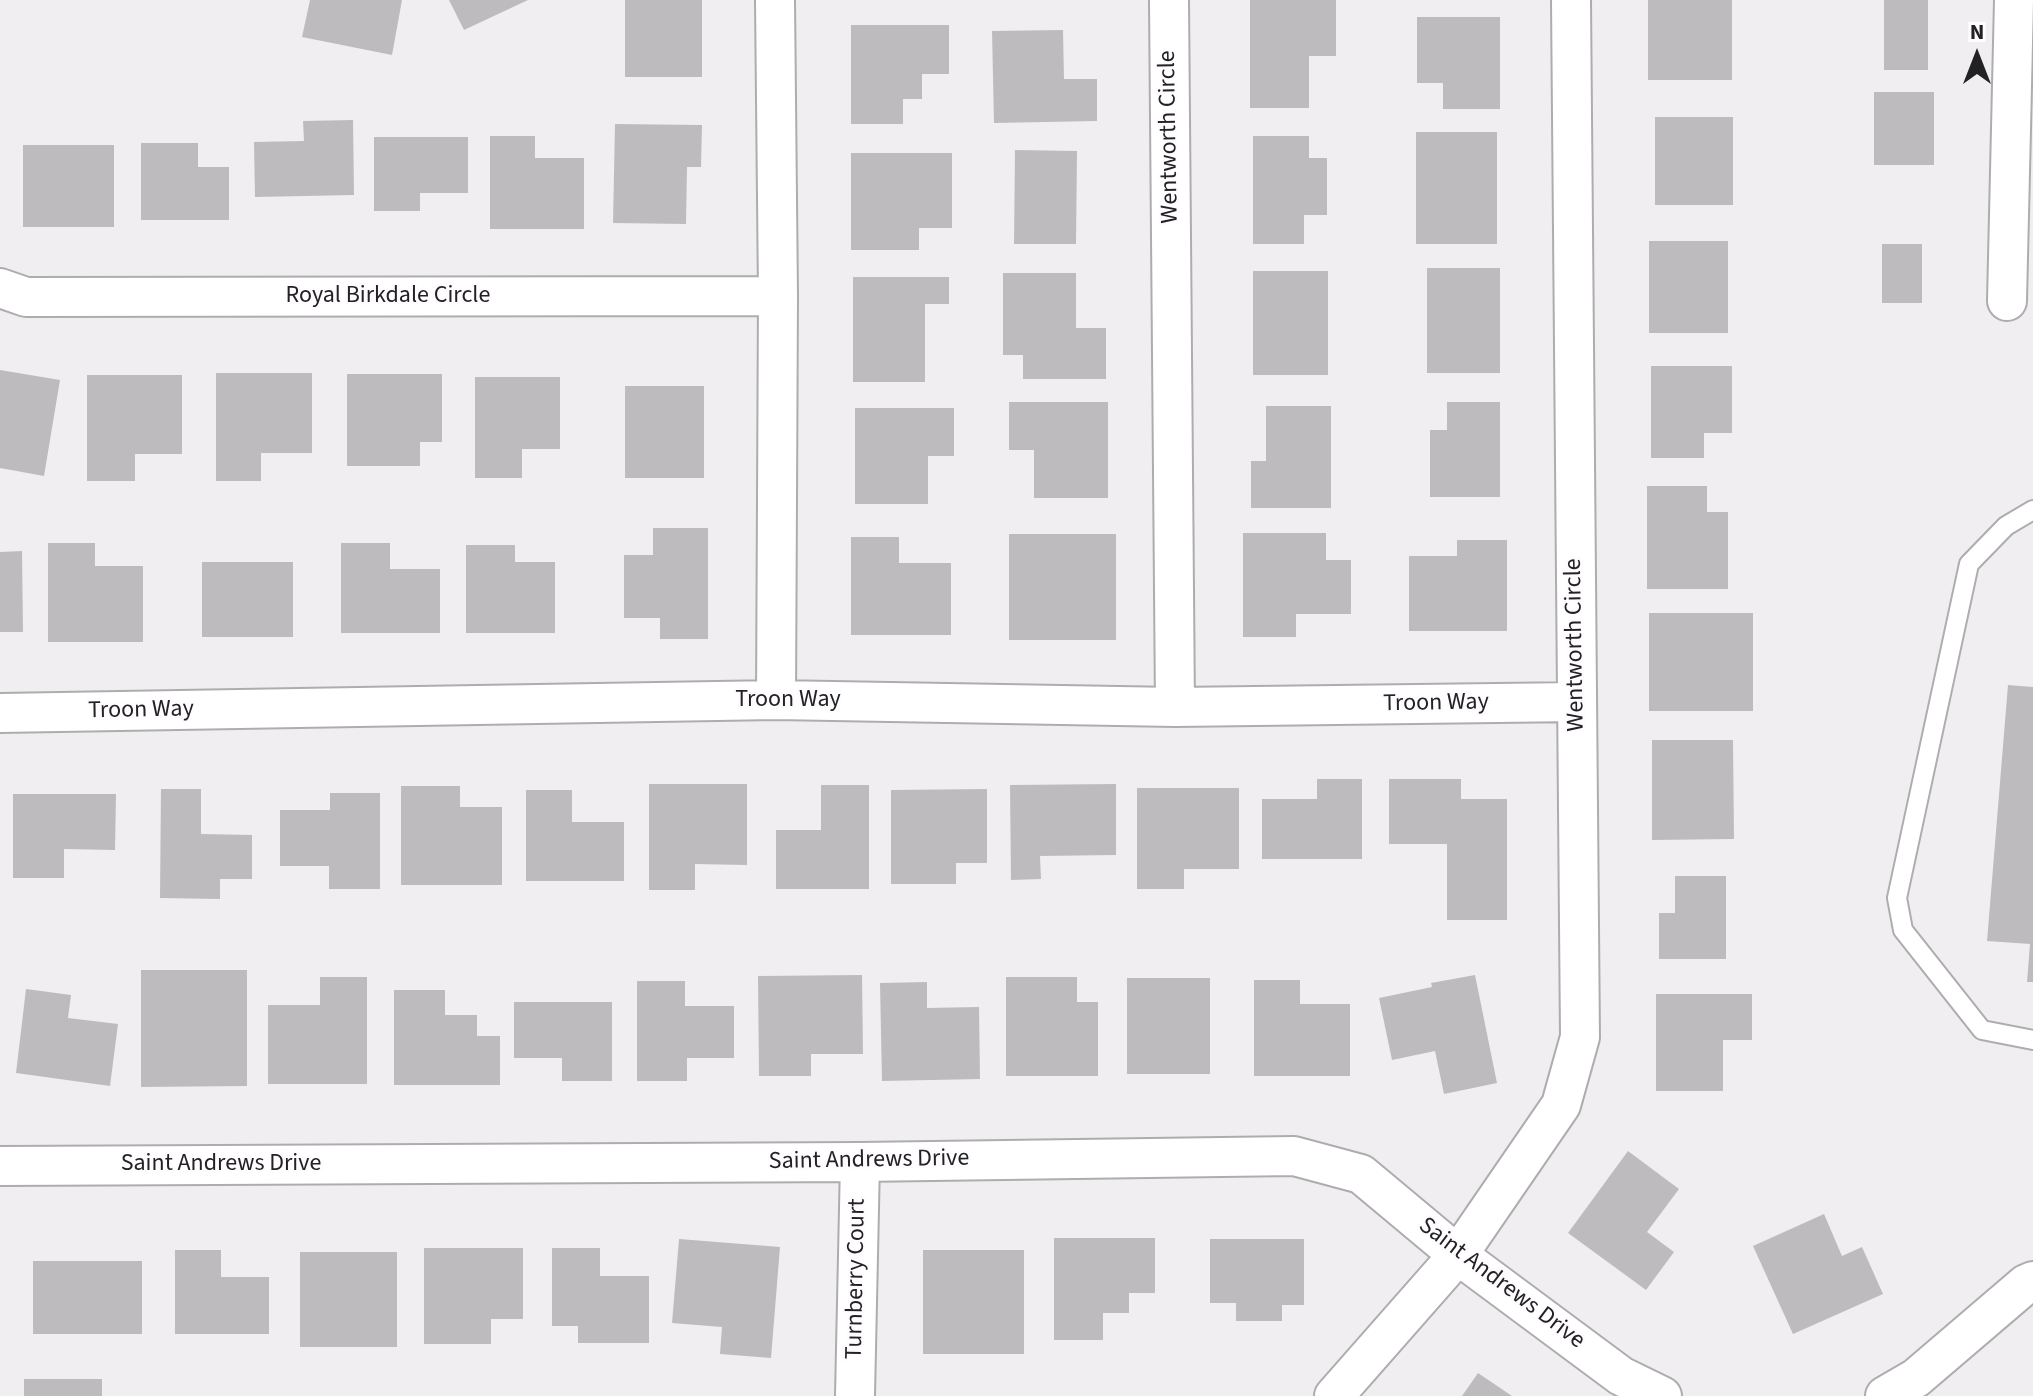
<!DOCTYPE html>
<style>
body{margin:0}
#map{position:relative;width:2033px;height:1396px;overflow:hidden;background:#f1eef2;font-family:"Source Sans 3",sans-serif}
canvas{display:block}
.north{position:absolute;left:1937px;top:16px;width:80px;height:80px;-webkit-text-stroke:6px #fefcff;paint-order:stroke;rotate:0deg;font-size:22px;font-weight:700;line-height:32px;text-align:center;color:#222123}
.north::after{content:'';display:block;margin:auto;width:28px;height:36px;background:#222123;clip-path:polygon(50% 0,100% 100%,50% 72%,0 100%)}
</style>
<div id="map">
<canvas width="2033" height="1396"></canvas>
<div class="north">N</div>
</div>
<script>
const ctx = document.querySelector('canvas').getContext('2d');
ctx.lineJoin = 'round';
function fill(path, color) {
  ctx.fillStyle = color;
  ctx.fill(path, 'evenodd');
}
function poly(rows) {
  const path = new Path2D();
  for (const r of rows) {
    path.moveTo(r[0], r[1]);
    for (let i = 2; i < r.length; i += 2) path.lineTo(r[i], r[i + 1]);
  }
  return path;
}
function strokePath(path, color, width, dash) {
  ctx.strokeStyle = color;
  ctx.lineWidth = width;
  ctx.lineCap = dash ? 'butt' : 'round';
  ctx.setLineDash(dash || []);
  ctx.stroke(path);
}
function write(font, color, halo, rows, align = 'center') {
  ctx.font = font + ' "Source Sans 3",sans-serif';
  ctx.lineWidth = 6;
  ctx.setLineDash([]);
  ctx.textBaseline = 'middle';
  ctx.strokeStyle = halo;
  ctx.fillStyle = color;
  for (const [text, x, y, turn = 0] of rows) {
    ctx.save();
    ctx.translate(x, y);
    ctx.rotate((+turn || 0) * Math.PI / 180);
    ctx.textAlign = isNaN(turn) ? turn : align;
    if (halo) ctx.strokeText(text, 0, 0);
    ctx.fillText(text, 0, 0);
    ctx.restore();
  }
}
const building = poly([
 [310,0,402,0,392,55,302,37],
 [449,0,528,0,464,30],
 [625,0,702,0,702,77,625,77],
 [1250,0,1336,0,1336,56,1309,56,1309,108,1250,108],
 [1648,0,1732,0,1732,80,1648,80],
 [1884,0,1928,0,1928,70,1884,70],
 [1417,17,1500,17,1500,109,1443,109,1443,83,1417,83],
 [851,25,949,25,949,74,922,74,922,99,903,99,903,124,851,124],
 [1063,30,1064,79,1097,79,1097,121,994,123,992,31],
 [1874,92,1934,92,1934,165,1874,165],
 [1655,117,1733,117,1733,205,1655,205],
 [353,120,354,195,255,197,254,142,304,141,303,121],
 [615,124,702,125,701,167,687,167,686,224,613,223],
 [1416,132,1497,132,1497,244,1416,244],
 [490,136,535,136,535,158,584,158,584,229,490,229],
 [1253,136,1309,136,1309,158,1327,158,1327,215,1304,215,1304,244,1253,244],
 [374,137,468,137,468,193,420,193,420,211,374,211],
 [141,143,198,143,198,167,229,167,229,220,141,220],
 [23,145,114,145,114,227,23,227],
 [1015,150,1077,151,1076,244,1014,244],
 [851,153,952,153,952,228,919,228,919,250,851,250],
 [1649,241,1728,241,1728,333,1649,333],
 [1882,244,1922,244,1922,303,1882,303],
 [1427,268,1500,268,1500,373,1427,373],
 [1253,271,1328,271,1328,375,1253,375],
 [1003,273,1076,273,1076,328,1106,328,1106,379,1023,379,1023,355,1003,355],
 [853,277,949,277,949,304,925,304,925,382,853,382],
 [1651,366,1732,366,1732,433,1704,433,1704,458,1651,458],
 [0,370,60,380,44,476,0,468],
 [216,373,312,373,312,453,261,453,261,481,216,481],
 [347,374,442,374,442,442,420,442,420,466,347,466],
 [87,375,182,375,182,454,135,454,135,481,87,481],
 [475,377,560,377,560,449,522,449,522,478,475,478],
 [625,386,704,386,704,478,625,478],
 [1009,402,1108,402,1108,498,1034,498,1034,450,1009,450],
 [1447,402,1500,402,1500,497,1430,497,1430,430,1447,430],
 [1266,406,1331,406,1331,508,1251,508,1251,461,1266,461],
 [855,408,954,408,954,456,928,456,928,504,855,504],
 [1647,486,1707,486,1707,512,1728,512,1728,589,1647,589],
 [653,528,708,528,708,639,660,639,660,618,624,618,624,555,653,555],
 [1243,533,1326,533,1326,560,1351,560,1351,614,1296,614,1296,637,1243,637],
 [1009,534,1116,534,1116,640,1009,640],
 [851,537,899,537,899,563,951,563,951,635,851,635],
 [1457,540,1507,540,1507,631,1409,631,1409,556,1457,556],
 [48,543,95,543,95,566,143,566,143,642,48,642],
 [341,543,390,543,390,569,440,569,440,633,341,633],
 [466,545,515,545,515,562,555,562,555,633,466,633],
 [22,551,23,632,0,632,0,552],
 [202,562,293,562,293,637,202,637],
 [1649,613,1753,613,1753,711,1649,711],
 [2008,685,2033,687,2033,982,2027,982,2030,944,1987,941],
 [1652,740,1733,740,1734,839,1652,840],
 [1317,779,1362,779,1362,859,1262,859,1262,799,1317,799],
 [1389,779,1461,779,1461,799,1507,799,1507,920,1447,920,1447,844,1389,844],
 [649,784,747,784,747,865,695,864,695,890,649,890],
 [1116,784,1116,855,1040,856,1041,879,1011,880,1010,785],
 [821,785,869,785,869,889,776,889,776,830,821,830],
 [401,786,460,786,460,807,502,807,502,885,401,885],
 [1137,788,1239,788,1239,869,1184,869,1184,889,1137,889],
 [161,789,201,789,201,834,252,835,252,879,220,879,220,899,160,898],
 [987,789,987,863,956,863,956,884,891,884,891,790],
 [526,790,572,790,572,822,624,822,624,881,526,881],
 [330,793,380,793,380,889,329,889,329,866,280,866,280,810,330,810],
 [13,794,116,794,115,850,64,849,64,878,13,878],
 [1675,876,1726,876,1726,959,1659,959,1659,913,1675,913],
 [141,970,247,970,247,1086,141,1087],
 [862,975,863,1054,811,1054,811,1076,759,1076,758,976],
 [1475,975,1497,1083,1444,1094,1435,1051,1392,1060,1379,998,1432,987,1431,983],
 [320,977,367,977,367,1084,268,1084,268,1005,320,1005],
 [1006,977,1077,977,1077,1002,1098,1002,1098,1076,1006,1076],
 [1127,978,1210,978,1210,1074,1127,1074],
 [1254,980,1300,980,1300,1004,1350,1004,1350,1076,1254,1076],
 [637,981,685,981,685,1006,734,1006,734,1058,687,1058,687,1081,637,1081],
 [927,982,927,1008,979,1007,980,1079,882,1081,880,983],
 [26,989,71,995,68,1018,118,1024,110,1086,16,1073],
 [394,990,445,990,445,1015,477,1015,477,1036,500,1036,500,1085,394,1085],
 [1656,994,1752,994,1752,1040,1723,1040,1723,1091,1656,1091],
 [514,1002,612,1002,612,1081,562,1081,562,1058,514,1058],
 [1628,1151,1679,1189,1647,1232,1674,1252,1646,1290,1568,1233],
 [1824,1214,1842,1256,1862,1247,1883,1294,1793,1334,1753,1246],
 [1054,1238,1155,1238,1155,1293,1129,1293,1129,1313,1103,1313,1103,1340,1054,1340],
 [679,1239,780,1247,771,1358,720,1354,722,1327,672,1323],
 [1210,1239,1304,1239,1304,1305,1282,1305,1282,1321,1236,1321,1236,1303,1210,1303],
 [424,1248,523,1248,523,1319,491,1319,491,1344,424,1344],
 [552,1248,600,1248,600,1276,649,1276,649,1343,578,1343,578,1326,552,1326],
 [175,1250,221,1250,221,1277,269,1277,269,1334,175,1334],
 [923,1250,1024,1250,1024,1354,923,1354],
 [300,1252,397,1252,397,1347,300,1347],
 [33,1261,142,1261,142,1334,33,1334],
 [1478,1373,1512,1396,1462,1396],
 [24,1379,102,1379,102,1396,24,1396]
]);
const lane = poly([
 [2033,510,2006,526,1969,564,1897,898,1903,930,1982,1030,2033,1040]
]);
const street = poly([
 [775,0,778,296,776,700],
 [1169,0,1175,707],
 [0,288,26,297,778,296],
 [2007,301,2014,0],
 [0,713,776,700,1175,707,1577,702],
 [0,1166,860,1162,1294,1156,1361,1174,1458,1255,1621,1376,1662,1396],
 [855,1396,860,1162],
 [1334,1396,1458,1255,1561,1105,1580,1037,1571,0],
 [1885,1396,1916,1378,2026,1284,2033,1281]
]);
const streetNames = [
 ["Wentworth Circle",1170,137,-91],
 ["Royal Birkdale Circle",388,297],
 ["Wentworth Circle",1576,645,-91],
 ["Troon Way",788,701],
 ["Troon Way",1436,704,-1],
 ["Troon Way",141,711,-1],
 ["Saint Andrews Drive",869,1161,-1],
 ["Saint Andrews Drive",221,1165],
 ["Turnberry Court",857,1279,-89],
 ["Saint Andrews Drive",1501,1284,37]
];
fill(building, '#bebbbf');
strokePath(lane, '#afacb0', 22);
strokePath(street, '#afacb0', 42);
strokePath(lane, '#fff', 18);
strokePath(street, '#fff', 38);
write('24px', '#222123', '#fefcff', streetNames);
</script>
